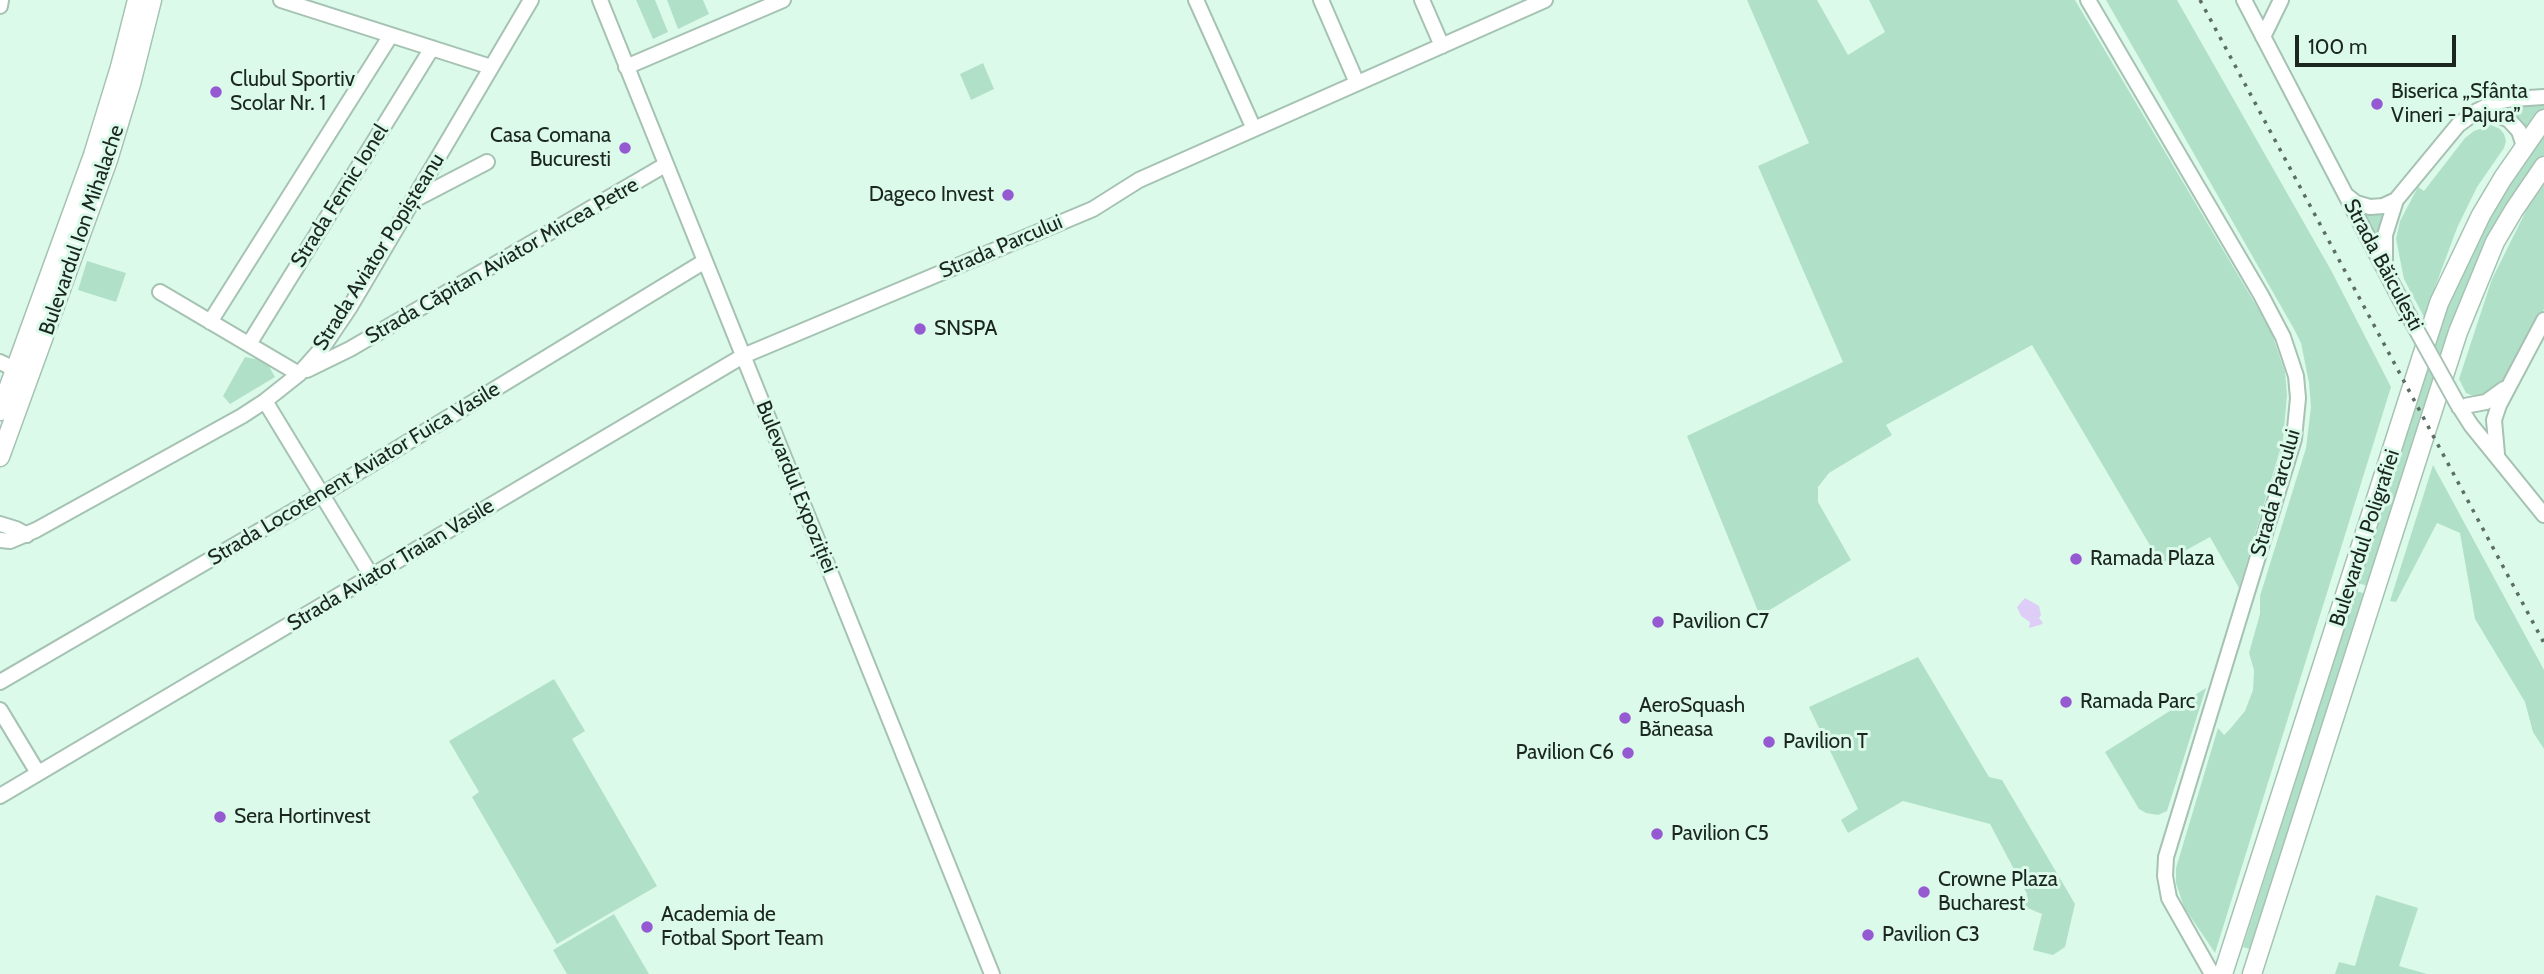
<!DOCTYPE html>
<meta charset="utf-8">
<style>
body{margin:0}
#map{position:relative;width:2544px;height:974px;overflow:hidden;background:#dcfaea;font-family:Cabin,sans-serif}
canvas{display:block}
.scale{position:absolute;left:2295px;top:35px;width:161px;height:32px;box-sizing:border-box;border:4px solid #1b2621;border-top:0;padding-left:9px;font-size:21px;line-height:24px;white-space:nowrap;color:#1b2621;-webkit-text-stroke:5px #dcfaea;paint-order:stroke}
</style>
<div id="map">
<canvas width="2544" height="974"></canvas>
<div class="scale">100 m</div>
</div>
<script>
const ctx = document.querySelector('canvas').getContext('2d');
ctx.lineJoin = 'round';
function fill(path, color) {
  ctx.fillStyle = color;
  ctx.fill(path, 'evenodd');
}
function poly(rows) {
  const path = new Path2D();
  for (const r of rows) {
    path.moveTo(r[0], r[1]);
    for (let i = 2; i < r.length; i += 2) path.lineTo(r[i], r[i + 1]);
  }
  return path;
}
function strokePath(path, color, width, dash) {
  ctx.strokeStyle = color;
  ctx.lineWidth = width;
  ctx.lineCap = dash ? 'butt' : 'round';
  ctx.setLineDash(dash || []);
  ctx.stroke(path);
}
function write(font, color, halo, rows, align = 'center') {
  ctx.font = font + ' Cabin,sans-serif';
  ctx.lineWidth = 6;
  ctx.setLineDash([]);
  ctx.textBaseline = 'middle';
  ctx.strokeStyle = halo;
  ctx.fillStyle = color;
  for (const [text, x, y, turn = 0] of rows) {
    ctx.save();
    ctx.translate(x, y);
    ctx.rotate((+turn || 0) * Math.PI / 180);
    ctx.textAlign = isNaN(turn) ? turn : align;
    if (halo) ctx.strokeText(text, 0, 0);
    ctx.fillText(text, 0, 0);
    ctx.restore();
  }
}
const green = poly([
 [636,0,655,0,668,32,653,39],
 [667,0,703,0,709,14,678,29],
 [1747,0,1817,0,1848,55,1885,32,1869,0,2075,0,2257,307,2272,334,2285,372,2287,395,2283,440,2239,588,2210,537,2161,564,2032,345,1886,425,1892,435,1829,473,1818,487,1818,502,1851,560,1760,616,1687,436,1843,362,1758,166,1809,143],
 [2106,0,2177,0,2332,272,2391,387,2215,953,2184,907,2176,883,2176,868,2218,728,2224,735,2230,729,2245,711,2253,690,2254,670,2249,653,2260,614,2260,596,2306,448,2311,407,2309,383,2301,343,2294,329],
 [983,63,994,89,971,100,960,74],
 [2538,103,2544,106,2544,109,2527,130,2495,106],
 [2491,125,2500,129,2504,134,2506,141,2504,148,2477,187,2457,228,2424,317,2404,279,2396,239,2400,221,2418,187,2424,191,2465,138,2474,131],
 [2544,128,2544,155,2516,196,2371,587,2358,583,2440,322,2472,241],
 [2544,185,2544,309,2509,381,2480,397,2471,395,2466,393,2459,379,2492,279,2528,207],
 [2388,208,2378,239,2377,239,2363,212],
 [87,261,126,273,116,302,78,290],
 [245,357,266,361,275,377,230,404,223,396],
 [2433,465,2544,670,2544,749,2533,732,2525,702,2475,619,2460,533,2437,523,2396,602,2390,601],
 [2356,591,2370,595,2256,951,2243,947],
 [1918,657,1989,777,2002,780,2075,904,2065,947,2053,955,2033,950,2042,914,2025,907,2027,894,1990,824,1903,801,1848,833,1841,820,1858,809,1809,707],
 [554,679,585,731,572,739,657,886,557,944,472,797,479,792,449,741],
 [2206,688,2167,811,2158,815,2146,813,2139,809,2105,752],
 [2376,895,2418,908,2399,966,2427,974,2335,974,2339,962,2355,966],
 [614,914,649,974,567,974,553,950]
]);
const water = poly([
 [2025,598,2039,606,2041,615,2039,618,2043,623,2040,625,2029,628,2030,622,2021,616,2017,607]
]);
const minor = poly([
 [281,0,491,67],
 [600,0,992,974],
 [1196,0,1254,129],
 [1321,0,1357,83],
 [1422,0,1442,46],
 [2088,0,2261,295,2283,337,2296,376,2298,398,2294,439,2166,857,2165,876,2169,898,2212,974],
 [2244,0,2410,318],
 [0,6,1,0],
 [2263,37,2281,0],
 [626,67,783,0],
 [2478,112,2496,114,2509,120,2519,131,2524,146],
 [2346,195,2356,203,2370,207,2383,206,2396,200],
 [414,200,487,162],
 [2385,264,2385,235,2396,200,2458,125,2477,111,2495,102,2512,99,2544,97],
 [160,292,299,374],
 [210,322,391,35],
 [249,344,432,48],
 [0,362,23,373],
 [307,370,350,349,665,165],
 [265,401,372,577],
 [2457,403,2471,425,2544,515],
 [2459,407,2486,402,2504,389],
 [2497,454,2494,420,2499,405,2544,320],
 [0,524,16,529,27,535],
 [0,540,10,541,36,530,242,416,265,401,299,374,323,347,350,307,531,0],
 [0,682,321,495,705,261],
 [0,710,38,773],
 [0,796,743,356,1093,209,1139,180,1545,0]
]);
const major = poly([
 [0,411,93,155,120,67,137,0],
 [0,457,108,160,131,84,152,0],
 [2223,974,2439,303,2481,215,2503,178,2544,119],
 [2252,974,2458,332,2495,242,2514,210,2544,166]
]);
const rail = poly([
 [2200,0,2544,643]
]);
const minorBridge = poly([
 [2410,318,2457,403]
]);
const markers = [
 [216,92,7,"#955ad1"],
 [2377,104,7,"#955ad1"],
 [625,148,7,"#955ad1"],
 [1008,195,7,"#955ad1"],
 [920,329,7,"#955ad1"],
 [2076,559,7,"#955ad1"],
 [1658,622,7,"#955ad1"],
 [2066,702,7,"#955ad1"],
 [1625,718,7,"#955ad1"],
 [1769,742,7,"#955ad1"],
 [1628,753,7,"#955ad1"],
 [220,817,7,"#955ad1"],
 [1657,834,7,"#955ad1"],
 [1924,892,7,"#955ad1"],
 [647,927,7,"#955ad1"],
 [1868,935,7,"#955ad1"]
];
const poiNames = [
 ["Clubul Sportiv",230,80],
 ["Scolar Nr. 1",230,104],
 ["Biserica „Sfânta",2391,92],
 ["Vineri - Pajura”",2391,116],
 ["Casa Comana",611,136,"right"],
 ["Bucuresti",611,160,"right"],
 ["Dageco Invest",994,195,"right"],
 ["SNSPA",934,329],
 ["Ramada Plaza",2090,559],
 ["Pavilion C7",1672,622],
 ["Ramada Parc",2080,702],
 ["AeroSquash",1639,706],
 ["Băneasa",1639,730],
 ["Pavilion T",1783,742],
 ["Pavilion C6",1614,753,"right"],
 ["Sera Hortinvest",234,817],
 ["Pavilion C5",1671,834],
 ["Crowne Plaza",1938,880],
 ["Bucharest",1938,904],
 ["Academia de",661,915],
 ["Fotbal Sport Team",661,939],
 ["Pavilion C3",1882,935]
];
const streetNames = [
 ["Strada Fernic Ionel",340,196,-58],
 ["Bulevardul Ion Mihalache",82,230,-71],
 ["Strada Parcului",1001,247,-23],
 ["Strada Aviator Popișteanu",379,252,-58],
 ["Strada Căpitan Aviator Mircea Petre",502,261,-30],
 ["Strada Băiculești",2383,265,62],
 ["Strada Locotenent Aviator Fuica Vasile",354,474,-31],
 ["Bulevardul Expoziției",796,487,68],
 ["Strada Parcului",2276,493,-74],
 ["Bulevardul Poligrafiei",2365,538,-72],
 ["Strada Aviator Traian Vasile",391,565,-31]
];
fill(green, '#b1e0c8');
fill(water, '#decdf6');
strokePath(minor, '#a5c2b3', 18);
strokePath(major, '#a5c2b3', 21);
strokePath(minor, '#fff', 14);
strokePath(major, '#fff', 18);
strokePath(rail, '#5b6d64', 3.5, [3.5, 7]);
strokePath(minorBridge, '#a5c2b3', 18, []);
strokePath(minorBridge, '#fff', 14);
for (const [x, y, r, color] of markers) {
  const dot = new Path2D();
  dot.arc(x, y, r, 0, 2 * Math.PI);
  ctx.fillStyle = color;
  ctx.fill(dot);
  strokePath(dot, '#dcfaea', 2.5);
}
write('21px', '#1b2621', '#dcfaea', poiNames, 'left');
write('21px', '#1b2621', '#dcfaea', streetNames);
</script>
